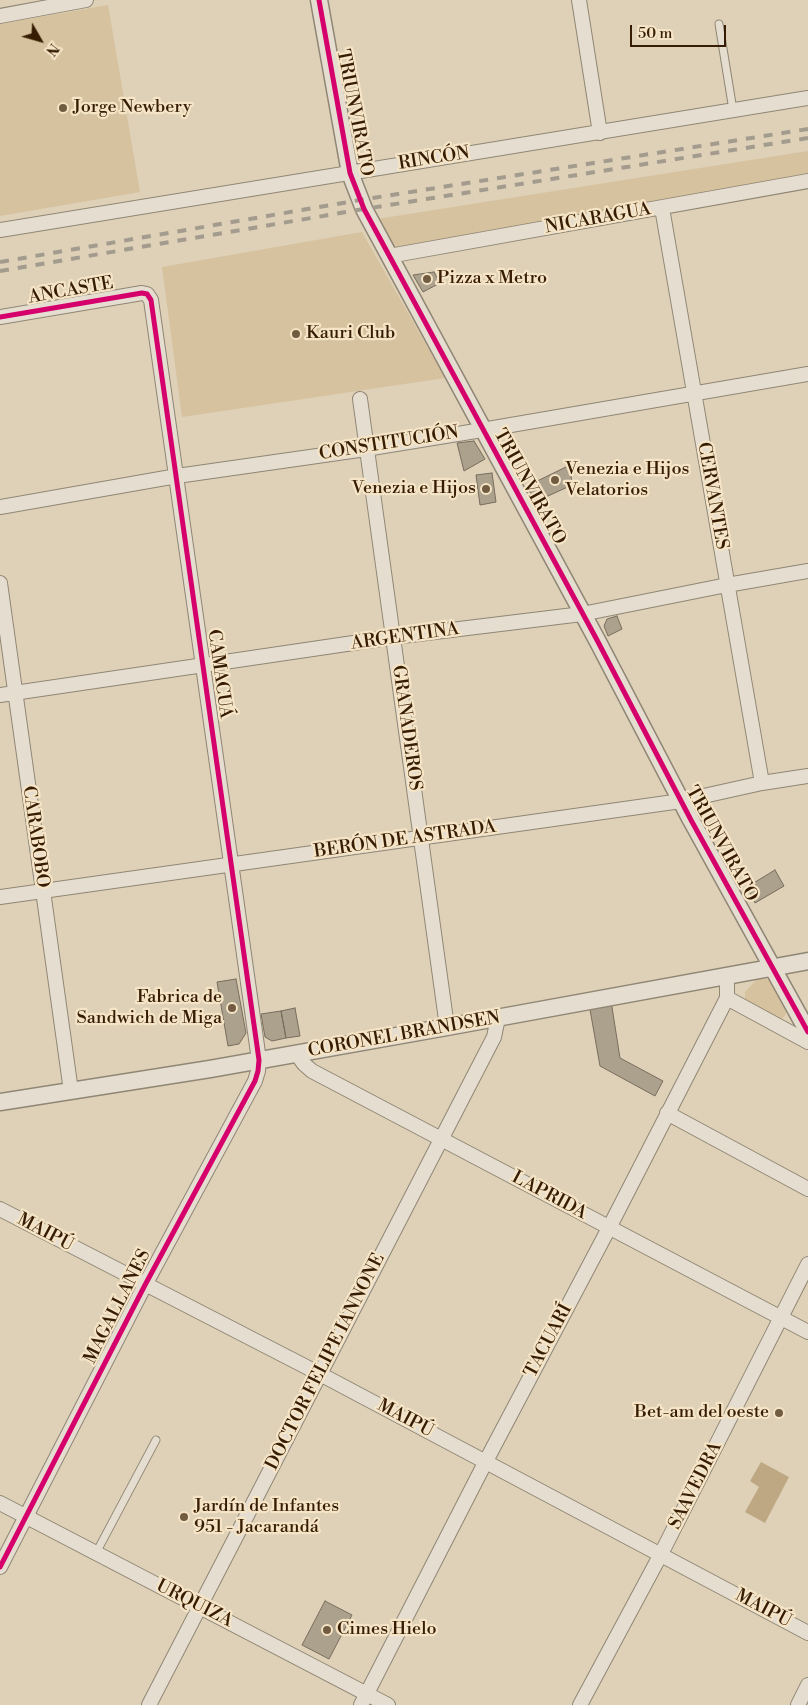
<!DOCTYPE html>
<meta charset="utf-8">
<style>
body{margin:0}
#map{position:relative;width:808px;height:1705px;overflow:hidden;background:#ded1b7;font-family:"Libre Bodoni",serif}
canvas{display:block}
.north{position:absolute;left:15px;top:15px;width:50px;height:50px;-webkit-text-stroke:4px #f5e4c5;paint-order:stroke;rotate:128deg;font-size:14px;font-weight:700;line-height:20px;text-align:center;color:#361c02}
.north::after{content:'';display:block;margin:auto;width:18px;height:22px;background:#361c02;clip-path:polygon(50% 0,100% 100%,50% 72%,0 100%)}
.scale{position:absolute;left:630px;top:25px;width:96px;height:22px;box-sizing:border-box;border:2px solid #361c02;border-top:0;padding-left:6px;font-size:15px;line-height:18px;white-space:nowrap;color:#361c02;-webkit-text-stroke:4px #f5e4c5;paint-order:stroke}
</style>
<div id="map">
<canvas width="808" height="1705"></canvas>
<div class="north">N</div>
<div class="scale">50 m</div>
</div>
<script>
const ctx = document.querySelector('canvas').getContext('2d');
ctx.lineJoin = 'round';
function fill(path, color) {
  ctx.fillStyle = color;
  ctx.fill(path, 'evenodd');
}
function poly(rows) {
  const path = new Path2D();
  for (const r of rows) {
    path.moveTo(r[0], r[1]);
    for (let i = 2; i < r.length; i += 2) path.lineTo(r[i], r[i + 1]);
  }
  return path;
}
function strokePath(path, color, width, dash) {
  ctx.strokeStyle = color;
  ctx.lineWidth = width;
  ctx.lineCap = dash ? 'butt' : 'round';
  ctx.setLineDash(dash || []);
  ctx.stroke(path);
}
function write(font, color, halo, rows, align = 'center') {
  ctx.font = font + ' "Libre Bodoni",serif';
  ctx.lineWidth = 4.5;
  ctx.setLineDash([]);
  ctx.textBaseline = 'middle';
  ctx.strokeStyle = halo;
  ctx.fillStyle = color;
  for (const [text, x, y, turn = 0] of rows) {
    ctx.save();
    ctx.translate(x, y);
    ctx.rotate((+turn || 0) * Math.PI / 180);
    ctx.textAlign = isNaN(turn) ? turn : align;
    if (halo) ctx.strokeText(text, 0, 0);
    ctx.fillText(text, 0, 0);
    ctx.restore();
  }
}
const green = poly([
 [108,5,140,192,0,216,0,24],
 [808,151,808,178,393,251,377,219],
 [362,232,445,378,182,417,162,267],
 [759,977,769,980,786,1012,786,1014,782,1019,747,1002,745,999,745,992]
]);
const water = poly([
 [761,1462,789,1477,765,1523,745,1512,759,1487,750,1481]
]);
const building = poly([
 [434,272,440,283,423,292,413,275,434,272],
 [474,441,485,459,464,471,457,443,474,441],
 [570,465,572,485,535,502,527,486,570,465],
 [492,473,496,502,480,505,476,475,492,473],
 [617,616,622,629,608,636,604,626,607,619,617,616],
 [775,870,784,886,755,903,747,887,775,870],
 [236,979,246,1033,239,1044,228,1046,217,982,236,979],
 [611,1001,620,1058,663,1081,655,1096,600,1066,589,1004,611,1001],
 [295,1008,300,1036,286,1038,281,1011,295,1008],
 [281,1011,286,1038,272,1041,265,1037,261,1014,281,1011],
 [325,1601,352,1615,329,1659,302,1645,325,1601]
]);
const service = poly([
 [719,24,733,110],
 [96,1553,156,1440]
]);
const minor = poly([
 [579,0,600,133],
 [0,16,86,0],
 [662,208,762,783],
 [0,230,808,98],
 [389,256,808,181],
 [0,317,142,293,147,294,151,300,259,1060,258,1071,255,1081,145,1285,0,1567],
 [360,399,447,1027],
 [0,507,177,476,366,449,482,430,808,374],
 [0,583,71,1091],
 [0,695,394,637,582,614,727,585,808,571],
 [0,897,681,801,762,783,808,776],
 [727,998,808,1042],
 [296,1053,304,1064,312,1071,808,1332],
 [667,1113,808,1189],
 [0,1209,320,1374,808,1633],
 [0,1503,388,1705],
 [149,1705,494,1037,498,1018],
 [361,1705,486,1461,609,1228,727,998,727,975],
 [580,1705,661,1554,808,1264],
 [798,1705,808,1685]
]);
const tertiary = poly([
 [319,0,350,173,364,209,597,640,691,820,808,1032],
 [0,1102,210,1069,447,1027,808,961]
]);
const rail = poly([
 [0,262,360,200,808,129],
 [0,271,364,209,808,138]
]);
const cycleway = poly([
 [319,0,350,173,364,209,597,640,691,820,808,1032],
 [0,317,142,293,147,294,151,300,259,1060,258,1071,255,1081,145,1285,0,1567]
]);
const markers = [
 [63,108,5,"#715b41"],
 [427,279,5,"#715b41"],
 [296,334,5,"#715b41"],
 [555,480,5,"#715b41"],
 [486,489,5,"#715b41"],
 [232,1008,5,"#715b41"],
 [779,1413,5,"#715b41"],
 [184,1517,5,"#715b41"],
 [327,1630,5,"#715b41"]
];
const poiNames = [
 ["Jorge Newbery",73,108],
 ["Pizza x Metro",437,279],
 ["Kauri Club",306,334],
 ["Venezia e Hijos",565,470],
 ["Velatorios",565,491],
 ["Venezia e Hijos",476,489,"right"],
 ["Fabrica de",222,998,"right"],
 ["Sandwich de Miga",222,1019,"right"],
 ["Bet-am del oeste",769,1413,"right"],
 ["Jardín de Infantes",194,1507],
 ["951 - Jacarandá",194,1528],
 ["Cimes Hielo",337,1630]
];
const streetNames = [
 ["TRIUNVIRATO",354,113,79],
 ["RINCÓN",434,159,-9],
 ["NICARAGUA",598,219,-10],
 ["ANCASTE",71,291,-10],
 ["CONSTITUCIÓN",389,444,-9],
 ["TRIUNVIRATO",529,487,61],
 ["CERVANTES",712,496,80],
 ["ARGENTINA",405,637,-8],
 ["CAMACUÁ",219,674,82],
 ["GRANADEROS",406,728,82],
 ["CARABOBO",35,837,82],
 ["BERÓN DE ASTRADA",405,840,-8],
 ["TRIUNVIRATO",721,844,61],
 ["CORONEL BRANDSEN",404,1035,-10],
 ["LAPRIDA",549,1196,28],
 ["MAIPÚ",45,1233,28],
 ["MAGALLANES",118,1307,-63],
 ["TACUARÍ",549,1341,-62],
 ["DOCTOR FELIPE IANNONE",326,1362,-63],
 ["MAIPÚ",405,1419,28],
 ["SAAVEDRA",696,1486,-63],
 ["URQUIZA",194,1604,27],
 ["MAIPÚ",763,1609,28]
];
fill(green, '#d6c29e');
fill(water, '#bea884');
fill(building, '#aba18d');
strokePath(building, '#786d5d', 1);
strokePath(service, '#908674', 9);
strokePath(minor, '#908674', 16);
strokePath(tertiary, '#908674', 19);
strokePath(service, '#e4ddd0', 7);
strokePath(minor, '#e4ddd0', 14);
strokePath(tertiary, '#e4ddd0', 16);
strokePath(rail, '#a39b8e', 4, [9, 9]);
strokePath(cycleway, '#d6006c', 5);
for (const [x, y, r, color] of markers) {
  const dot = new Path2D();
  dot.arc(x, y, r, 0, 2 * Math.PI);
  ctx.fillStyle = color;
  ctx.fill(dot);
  strokePath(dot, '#f5e4c5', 2);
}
write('18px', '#361c02', '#f5e4c5', poiNames, 'left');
write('18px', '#361c02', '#f5e4c5', streetNames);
</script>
